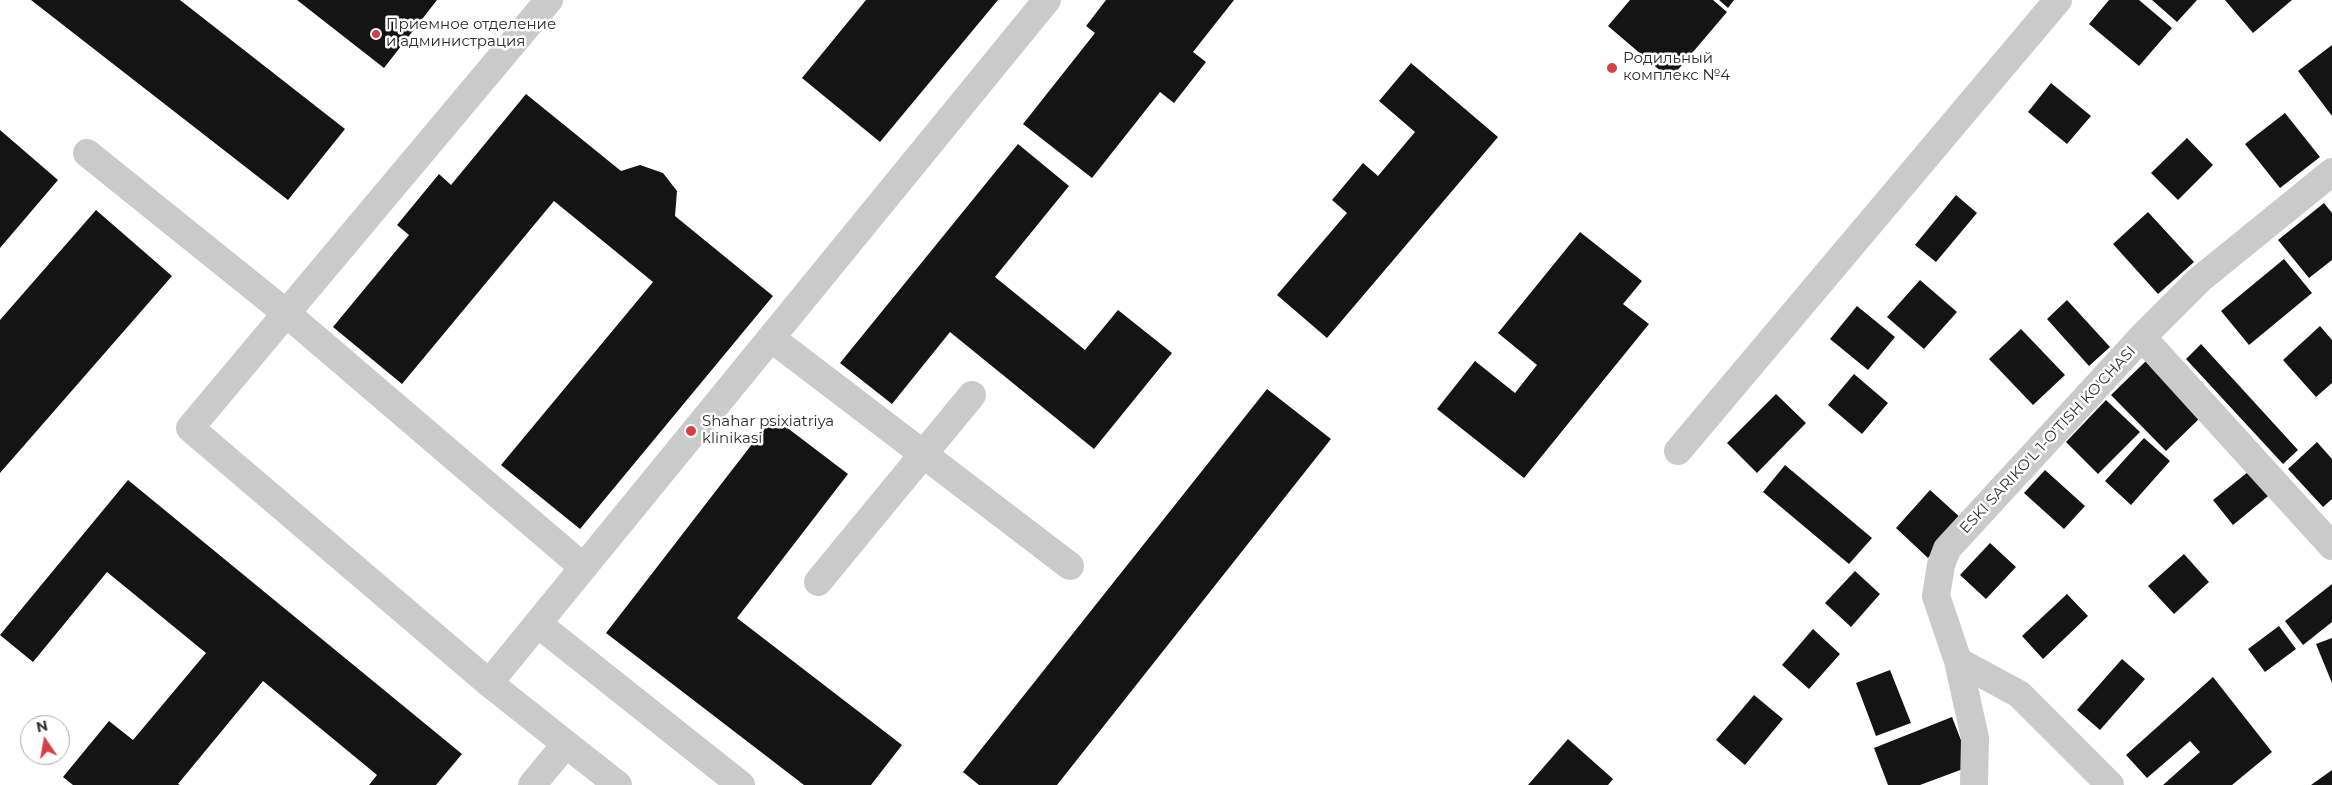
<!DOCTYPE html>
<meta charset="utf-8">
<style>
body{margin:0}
#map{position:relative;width:2332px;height:785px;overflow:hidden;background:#fff;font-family:Montserrat,sans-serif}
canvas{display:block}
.north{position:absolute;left:20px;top:715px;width:50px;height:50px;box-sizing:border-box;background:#fff;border:1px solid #ababab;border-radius:50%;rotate:348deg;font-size:14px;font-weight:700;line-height:20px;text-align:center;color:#2d2d2d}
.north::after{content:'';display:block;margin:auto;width:18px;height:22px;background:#d24244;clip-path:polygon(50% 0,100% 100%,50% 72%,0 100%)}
</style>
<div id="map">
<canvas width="2332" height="785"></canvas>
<div class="north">N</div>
</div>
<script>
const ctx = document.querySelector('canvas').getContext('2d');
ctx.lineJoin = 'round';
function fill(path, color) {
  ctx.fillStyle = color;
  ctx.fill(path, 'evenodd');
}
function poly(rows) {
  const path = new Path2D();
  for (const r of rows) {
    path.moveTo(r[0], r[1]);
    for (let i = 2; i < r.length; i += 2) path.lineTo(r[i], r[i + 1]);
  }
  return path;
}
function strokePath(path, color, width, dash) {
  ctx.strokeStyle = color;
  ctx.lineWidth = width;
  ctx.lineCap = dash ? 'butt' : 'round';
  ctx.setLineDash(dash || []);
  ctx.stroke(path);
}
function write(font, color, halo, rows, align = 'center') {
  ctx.font = font + ' Montserrat,sans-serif';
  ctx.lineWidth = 5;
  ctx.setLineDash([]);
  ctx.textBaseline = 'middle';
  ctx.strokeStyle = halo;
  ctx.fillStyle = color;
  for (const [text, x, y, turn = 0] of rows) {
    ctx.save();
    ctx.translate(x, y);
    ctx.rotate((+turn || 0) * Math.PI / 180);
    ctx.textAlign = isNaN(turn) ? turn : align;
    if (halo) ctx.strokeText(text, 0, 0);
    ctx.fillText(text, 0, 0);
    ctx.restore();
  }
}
const building = poly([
 [31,0,180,0,345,129,288,200],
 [297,0,437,0,384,68],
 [866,0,998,0,880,142,802,78],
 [1106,0,1234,0,1193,52,1206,62,1174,103,1160,92,1092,178,1023,124,1095,33,1086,26],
 [1630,0,1713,0,1727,12,1670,79,1608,26],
 [1719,0,1734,0,1728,8],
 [2109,0,2139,0,2172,28,2139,66,2089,24],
 [2152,0,2197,0,2177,22],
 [2225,0,2292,0,2253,33],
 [2332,45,2332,116,2298,71],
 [1411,63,1498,137,1327,338,1277,295,1347,213,1332,200,1363,163,1378,176,1415,132,1379,101],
 [2051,83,2091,116,2067,144,2028,112],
 [526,94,621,171,640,165,663,173,677,191,675,216,773,296,580,529,501,465,653,282,554,201,402,384,333,327,409,235,397,225,439,174,451,185],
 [2285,113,2320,157,2280,188,2245,144],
 [0,130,58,180,0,248],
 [2187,138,2213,165,2178,200,2151,173],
 [1018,144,1069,186,995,277,1085,350,1118,310,1172,353,1094,449,950,332,892,404,840,363],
 [1956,195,1977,213,1936,262,1915,245],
 [2324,203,2332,213,2332,260,2309,278,2278,240],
 [96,210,172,276,0,473,0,320],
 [2148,212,2194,262,2158,294,2113,244],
 [1580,232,1642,281,1623,304,1649,324,1524,478,1437,409,1475,361,1515,393,1537,365,1498,333],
 [2284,259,2312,293,2249,345,2221,311],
 [1920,280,1957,312,1924,349,1887,317],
 [2067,300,2110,347,2089,366,2047,319],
 [1857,306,1895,337,1868,370,1830,339],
 [2320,326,2332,340,2332,383,2316,397,2283,360],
 [2021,329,2065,375,2033,405,1989,359],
 [2201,344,2298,450,2283,464,2186,359],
 [2146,361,2201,417,2166,451,2111,395],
 [1854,374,1888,403,1862,434,1828,405],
 [1267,389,1331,439,1057,785,979,785,963,772],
 [1776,394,1806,423,1757,473,1727,443],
 [2106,400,2140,432,2098,474,2066,442],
 [773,417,848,474,737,618,902,745,871,785,804,785,606,633],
 [2144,438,2170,461,2131,505,2105,481],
 [2317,442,2332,459,2332,499,2323,507,2288,469],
 [1785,465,1872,538,1849,564,1763,492],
 [2253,468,2273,492,2233,525,2213,500],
 [2045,470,2085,506,2064,529,2024,493],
 [128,480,462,754,436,785,369,785,377,775,263,681,178,784,180,785,73,785,63,777,109,721,133,740,206,653,107,572,33,662,0,635],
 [1930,490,1962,519,1928,558,1896,528],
 [1990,543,2016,567,1986,599,1960,575],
 [2184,554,2209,582,2174,614,2148,586],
 [1855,571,1880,594,1851,627,1825,603],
 [2332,584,2332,622,2303,645,2285,621],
 [2067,594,2088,616,2043,659,2022,636],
 [2279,626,2296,649,2265,672,2248,649],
 [1813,629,1840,654,1809,689,1782,665],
 [2332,638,2332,683,2316,644],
 [2122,659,2145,679,2100,730,2077,710],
 [1890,670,1911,723,1876,736,1856,683],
 [2213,677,2272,752,2232,785,2163,785,2200,752,2190,741,2147,778,2126,755],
 [1754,695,1783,719,1745,765,1716,740],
 [1952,717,1971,766,1920,785,1888,785,1874,748],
 [1568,739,1613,779,1608,785,1528,785],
 [2332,770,2332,785,2311,785]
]);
const minor = poly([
 [549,0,190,428,489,683,1047,0],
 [87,153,286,313,583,567],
 [2142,337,2332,546],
 [771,338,1070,566],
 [1678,451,2058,0],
 [818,582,972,395],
 [538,624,741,785],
 [1958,661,2019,694,2110,785],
 [489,683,566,744],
 [532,785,566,744,618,785],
 [1974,785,1975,738,1958,661,1936,596,1941,565,1947,549,2142,337,2199,280,2332,172]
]);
const markers = [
 [376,34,5,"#d24244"],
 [1612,68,6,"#d24244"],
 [691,431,6,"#d24244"]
];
const poiNames = [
 ["Приемное отделение",386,25],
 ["и администрация",386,42],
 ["Родильный",1623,59],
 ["комплекс №4",1623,76],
 ["Shahar psixiatriya",702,422],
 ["klinikasi",702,439]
];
const streetNames = [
 ["ESKI SARIKO'L 1-O'TISH KO'CHASI",2048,440,-47]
];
fill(building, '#141414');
strokePath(minor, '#cacaca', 28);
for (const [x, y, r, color] of markers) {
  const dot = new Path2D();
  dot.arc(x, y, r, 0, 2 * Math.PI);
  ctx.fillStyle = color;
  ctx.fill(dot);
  strokePath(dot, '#fff', 2);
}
write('15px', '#2d2d2d', '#fff', poiNames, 'left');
write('15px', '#2d2d2d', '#fff', streetNames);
</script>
